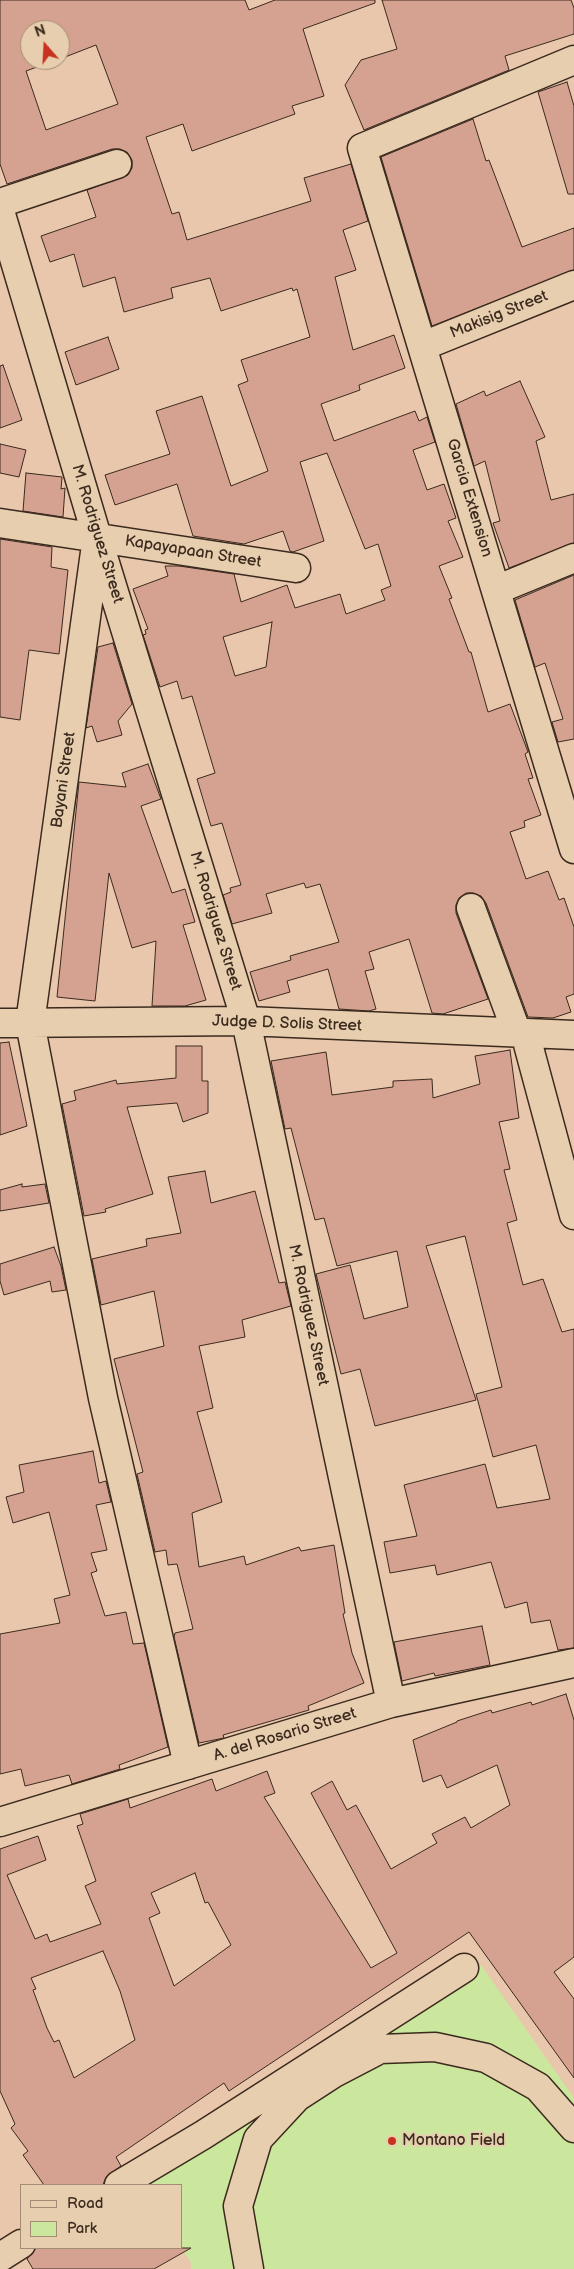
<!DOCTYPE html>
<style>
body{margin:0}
#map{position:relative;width:574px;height:2269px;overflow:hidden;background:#e9c7ac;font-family:"Balsamiq Sans",sans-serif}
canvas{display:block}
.legend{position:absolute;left:20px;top:2184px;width:162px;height:65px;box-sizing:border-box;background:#e7ceaf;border:1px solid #a28c75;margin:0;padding:6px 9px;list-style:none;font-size:15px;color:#3b2a1e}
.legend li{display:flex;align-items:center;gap:10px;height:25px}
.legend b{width:25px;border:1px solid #a28c75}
.north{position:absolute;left:20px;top:20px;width:50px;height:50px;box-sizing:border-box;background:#e7ceaf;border:1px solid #a28c75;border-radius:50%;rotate:341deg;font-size:14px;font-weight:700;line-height:20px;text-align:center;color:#3b2a1e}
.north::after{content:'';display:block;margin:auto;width:18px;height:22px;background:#c8321e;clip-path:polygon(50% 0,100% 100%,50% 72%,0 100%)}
</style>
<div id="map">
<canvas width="574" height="2269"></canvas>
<ul class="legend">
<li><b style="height:6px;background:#e7ceaf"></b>Road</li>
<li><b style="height:14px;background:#cbe79e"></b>Park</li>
</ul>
<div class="north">N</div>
</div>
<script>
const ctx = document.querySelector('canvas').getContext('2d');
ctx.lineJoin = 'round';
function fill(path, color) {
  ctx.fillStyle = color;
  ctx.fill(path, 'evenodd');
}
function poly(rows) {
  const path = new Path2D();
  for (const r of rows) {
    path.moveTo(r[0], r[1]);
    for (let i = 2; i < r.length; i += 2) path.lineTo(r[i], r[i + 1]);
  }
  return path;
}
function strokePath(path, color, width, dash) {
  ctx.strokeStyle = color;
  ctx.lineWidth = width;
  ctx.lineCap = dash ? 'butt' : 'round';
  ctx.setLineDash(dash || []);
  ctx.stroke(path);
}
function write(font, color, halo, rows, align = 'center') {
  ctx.font = font + ' "Balsamiq Sans",sans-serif';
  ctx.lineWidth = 4;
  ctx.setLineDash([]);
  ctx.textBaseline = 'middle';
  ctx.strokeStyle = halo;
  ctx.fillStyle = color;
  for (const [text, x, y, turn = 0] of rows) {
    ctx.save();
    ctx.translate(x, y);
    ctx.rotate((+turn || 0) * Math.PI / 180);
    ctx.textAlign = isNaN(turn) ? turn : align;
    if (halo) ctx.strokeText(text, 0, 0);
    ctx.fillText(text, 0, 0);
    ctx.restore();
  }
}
const green = poly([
 [481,1965,574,2098,574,2269,191,2269,191,2263,181,2247,181,2185,144,2184]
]);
const building = poly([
 [0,0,245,0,249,10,275,0,375,0,375,3,303,29,324,96,292,106,295,114,192,151,183,124,146,137,172,214,179,212,187,240,311,201,304,178,351,164,368,221,343,230,356,270,335,277,353,350,394,335,405,368,359,385,360,390,321,404,334,441,415,411,419,421,427,417,435,442,413,450,427,490,444,484,456,518,448,521,463,557,439,566,452,598,449,599,469,652,471,652,488,712,510,704,528,752,525,754,533,778,528,779,541,815,524,821,525,827,510,832,526,879,548,871,559,900,564,898,574,927,574,994,566,997,571,1012,553,1018,528,1017,486,903,481,896,473,893,466,893,459,898,456,905,456,913,488,999,443,1014,432,1013,409,939,369,952,374,969,365,971,376,1009,369,1011,339,1009,328,969,287,981,290,992,259,1001,250,972,291,960,290,956,339,942,320,884,306,888,304,883,266,894,272,913,232,924,223,895,231,892,230,888,241,885,222,823,211,826,197,779,215,773,192,696,182,699,177,681,160,687,143,635,146,634,145,630,148,629,133,589,168,576,165,566,179,566,234,574,241,602,287,585,295,608,340,594,346,614,385,600,381,590,391,586,378,544,365,549,327,453,300,462,324,541,293,552,290,551,283,531,244,544,193,536,177,484,115,505,105,475,170,454,156,411,202,396,231,486,268,471,238,385,248,381,241,360,310,337,297,289,293,291,292,288,221,311,210,278,171,288,173,298,124,312,115,277,83,287,74,254,50,262,41,236,96,217,87,190,128,175,132,168,132,160,127,152,120,149,112,149,7,184,0,164,0,0],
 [30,30,60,30,60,59,96,45,118,104,46,130,26,71,56,60,30,60,30,30],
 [272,622,266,667,235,676,223,637,272,622],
 [382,0,571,0,574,8,574,34,505,56,509,70,364,130,345,85,361,60,397,49,382,0],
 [567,82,574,106,574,194,568,194,538,92,567,82],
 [473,119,486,161,489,160,522,247,574,228,574,270,432,326,381,157,473,119],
 [108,337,119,369,76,385,65,352,108,337],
 [3,365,22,420,0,428,0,366,3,365],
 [520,381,545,437,536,441,551,500,574,494,574,543,509,568,493,523,500,521,485,461,474,466,456,404,484,391,486,396,520,381],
 [0,444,26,450,19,477,0,473,0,444],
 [26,473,62,477,61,489,65,488,63,517,23,511,26,473],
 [0,539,52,547,51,567,68,570,59,654,29,650,20,720,0,717,0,539],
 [574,575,574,739,558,742,552,722,563,719,545,663,535,667,515,600,574,575],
 [113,643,132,704,118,721,122,735,97,742,92,726,86,728,98,647,113,643],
 [148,764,161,799,141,806,172,893,185,889,195,922,183,925,206,1000,185,1006,152,1006,156,941,132,948,109,873,95,1001,57,997,79,782,126,787,122,773,148,764],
 [9,1042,27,1126,0,1135,0,1043,9,1042],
 [176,1046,202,1046,202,1081,208,1081,208,1113,183,1122,177,1103,127,1107,153,1194,105,1209,106,1212,84,1216,62,1104,76,1100,74,1091,116,1080,117,1084,176,1078,176,1046],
 [510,1050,519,1118,499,1122,510,1169,504,1170,517,1220,507,1223,523,1285,543,1279,562,1332,574,1329,574,1648,558,1650,550,1620,531,1623,527,1602,505,1608,491,1562,437,1575,435,1565,390,1573,384,1542,417,1536,404,1485,485,1464,497,1508,550,1499,536,1445,493,1457,476,1394,502,1387,465,1236,426,1246,476,1400,375,1426,360,1369,341,1374,316,1274,350,1265,364,1319,408,1307,397,1251,337,1266,324,1218,315,1220,291,1128,285,1129,271,1061,326,1052,332,1095,393,1087,393,1081,432,1079,433,1098,480,1084,475,1056,510,1050],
 [205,1171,211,1203,255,1191,279,1283,285,1282,291,1306,242,1320,245,1337,199,1346,213,1408,197,1412,222,1502,192,1513,199,1567,244,1556,246,1565,299,1547,301,1551,334,1545,345,1613,343,1614,352,1653,364,1683,308,1706,309,1710,223,1735,224,1738,199,1743,174,1637,175,1633,193,1629,177,1564,168,1565,166,1550,155,1552,137,1474,143,1472,114,1359,164,1346,154,1291,101,1305,92,1259,147,1246,146,1239,181,1233,168,1177,205,1171],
 [22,1184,22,1187,45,1184,49,1203,0,1211,0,1190,22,1184],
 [54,1247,61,1266,66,1290,52,1292,50,1281,4,1295,0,1281,0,1264,54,1247],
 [93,1451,99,1483,106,1481,111,1502,96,1505,107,1550,91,1553,97,1571,91,1573,105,1616,126,1612,133,1644,144,1643,168,1747,119,1765,120,1769,72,1784,69,1775,25,1786,21,1769,0,1774,0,1634,60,1623,54,1599,70,1595,49,1512,13,1523,6,1497,24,1492,19,1465,93,1451],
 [482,1626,490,1665,435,1676,434,1673,402,1681,394,1642,482,1626],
 [566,1694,574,1720,574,1957,554,1972,574,1999,574,2078,469,1932,229,2091,224,2083,116,2157,121,2166,106,2177,103,2185,44,2185,23,2155,28,2151,11,2128,15,2124,0,2091,0,1849,38,1836,46,1860,7,1875,35,1939,47,1934,50,1942,101,1924,85,1886,96,1881,77,1826,83,1824,80,1814,128,1799,130,1808,212,1779,216,1791,267,1771,275,1793,264,1797,371,1968,397,1953,311,1793,332,1781,347,1810,356,1805,391,1869,437,1843,432,1834,465,1817,471,1828,510,1805,497,1765,447,1788,441,1775,423,1782,413,1740,457,1722,457,1721,491,1710,492,1713,531,1702,532,1705,566,1694],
 [195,1873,205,1903,208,1902,231,1945,174,1986,149,1918,160,1913,151,1893,195,1873],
 [103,1951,120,1991,135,2040,74,2078,59,2040,54,2042,47,2028,33,1990,36,1989,31,1978,103,1951],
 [36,2248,191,2248,154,2269,33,2269,27,2259,36,2248]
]);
const minor = poly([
 [574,60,362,148,574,849],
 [0,203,117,164],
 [0,211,97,537,246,1021,391,1703],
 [423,346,574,285],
 [0,523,296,568],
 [96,545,30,1023,103,1398,188,1765],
 [496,590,574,558],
 [471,908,517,1033],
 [0,1023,246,1021,574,1035],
 [525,1033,574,1215],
 [0,1822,391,1703,574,1663],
 [119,2185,203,2135,464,1968],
 [2,2256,21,2244],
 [249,2269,238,2206,258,2139,297,2097,334,2073,380,2049,435,2047,486,2058,538,2087,574,2128]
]);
const markers = [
 [392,2141,5,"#c8321e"]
];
const streetNames = [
 ["Makisig Street",499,315,-22],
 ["Garcia Extension",469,498,73],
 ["M. Rodriguez Street",97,534,73],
 ["Kapayapaan Street",193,552,9],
 ["Bayani Street",64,780,-82],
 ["M. Rodriguez Street",215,921,73],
 ["Judge D. Solis Street",287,1024,2],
 ["M. Rodriguez Street",308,1315,78],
 ["A. del Rosario Street",285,1735,-17]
];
const poiNames = [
 ["Montano Field",402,2141]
];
fill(green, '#cbe79e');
fill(building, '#d5a291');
strokePath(building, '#3b2a1e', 1);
strokePath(minor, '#3b2a1e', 31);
strokePath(minor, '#e7ceaf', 28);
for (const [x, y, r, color] of markers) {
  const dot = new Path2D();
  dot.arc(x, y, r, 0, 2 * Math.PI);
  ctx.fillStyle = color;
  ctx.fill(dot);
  strokePath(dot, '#e7ceaf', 2);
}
write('16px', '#3b2a1e', '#e7ceaf', streetNames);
write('16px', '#3b2a1e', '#e7ceaf', poiNames, 'left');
</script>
